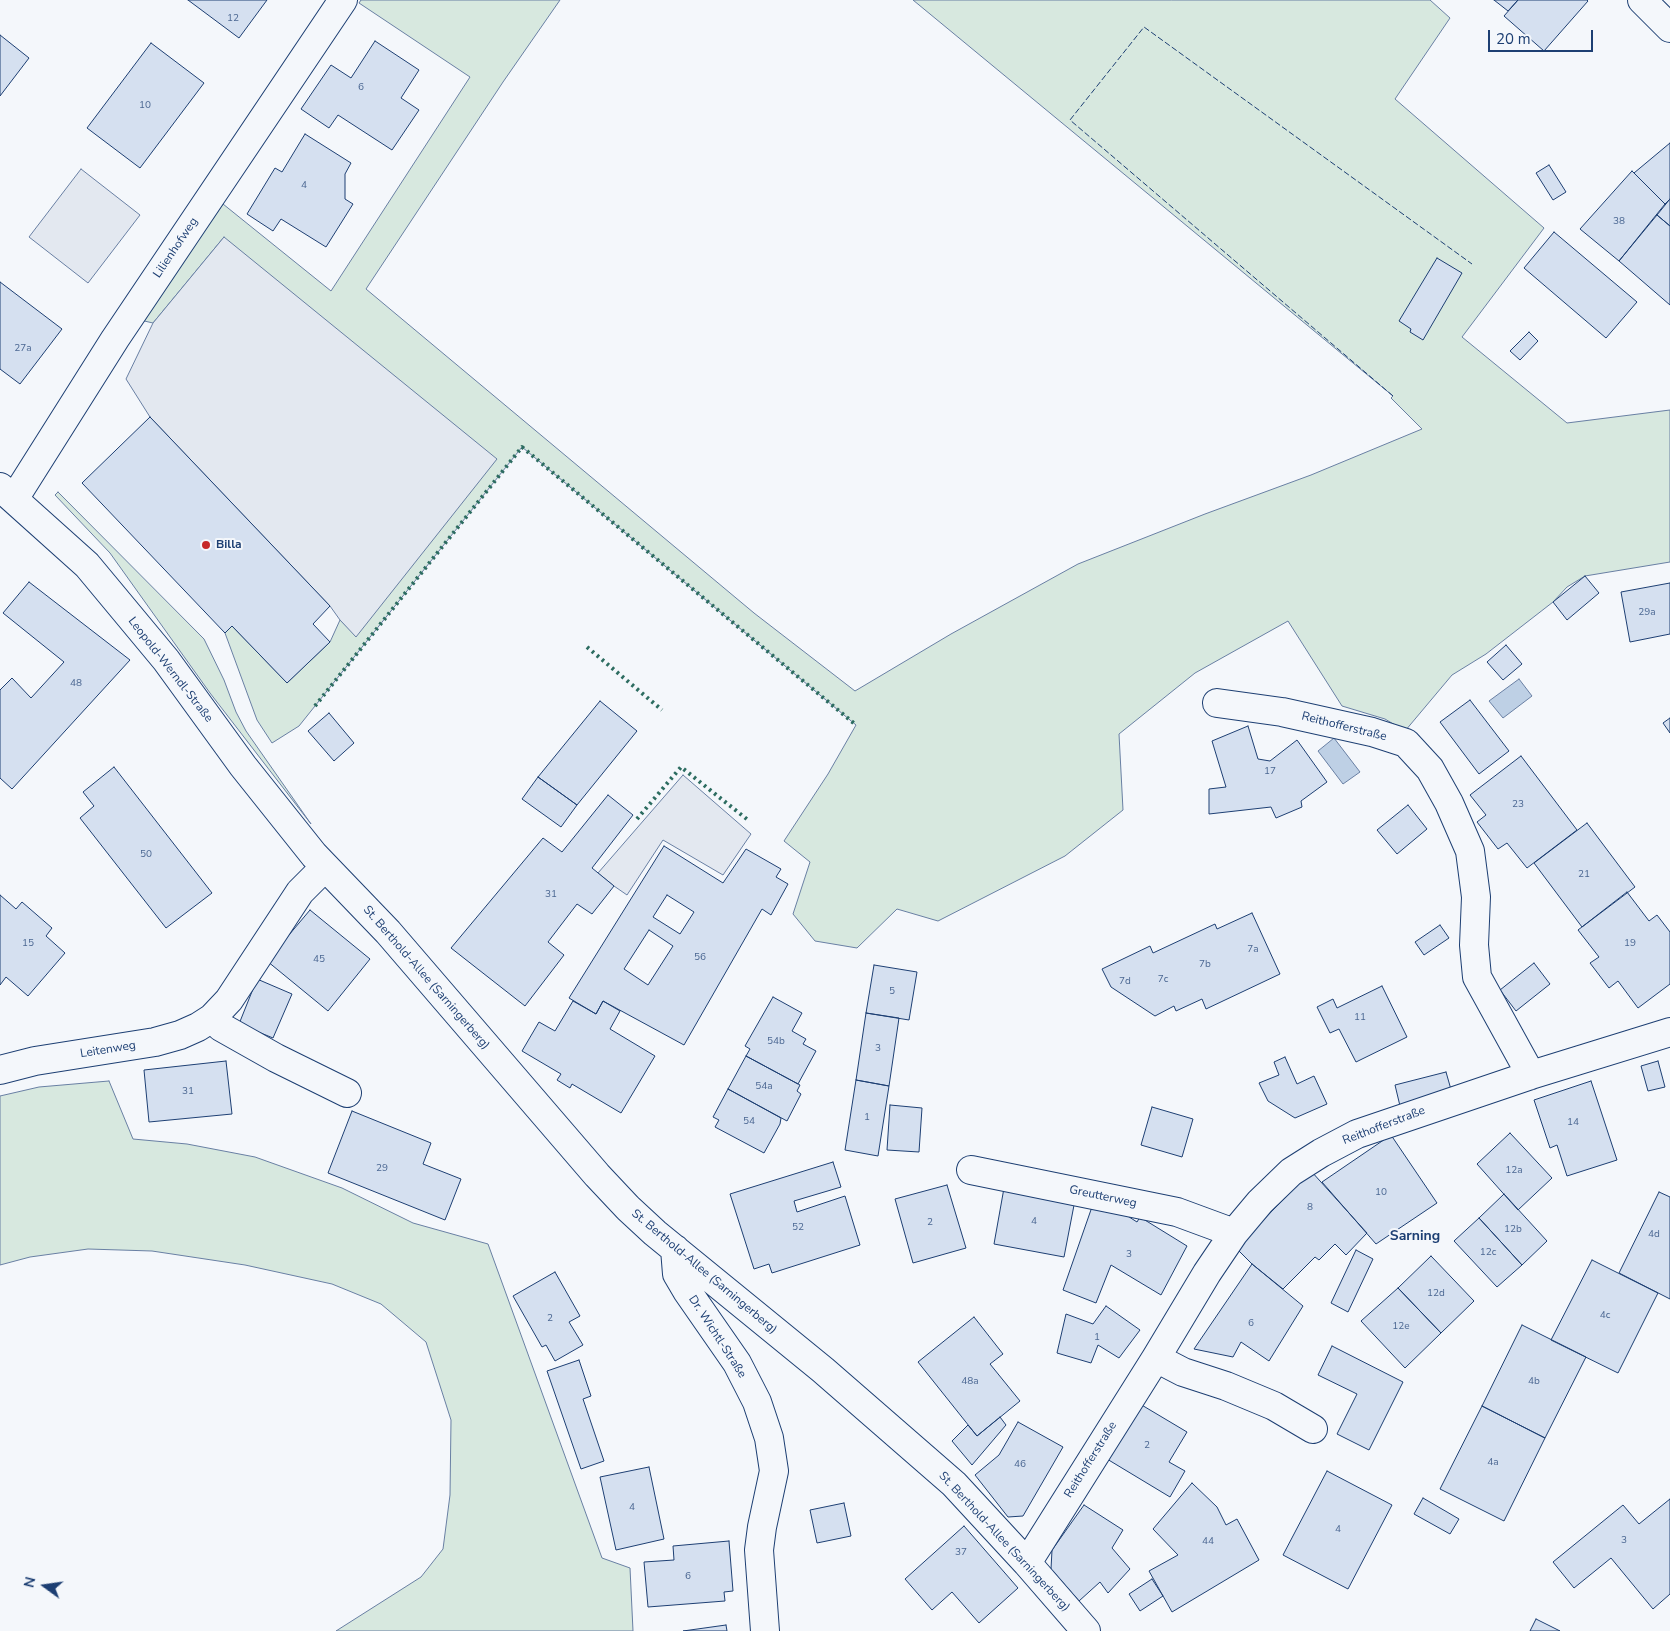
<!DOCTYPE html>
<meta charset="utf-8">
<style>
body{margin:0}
#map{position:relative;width:1670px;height:1631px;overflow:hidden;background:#f4f7fb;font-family:"Nunito Sans",sans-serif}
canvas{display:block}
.north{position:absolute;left:20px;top:1561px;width:50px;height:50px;-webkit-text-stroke:4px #f4f7fb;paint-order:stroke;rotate:284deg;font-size:14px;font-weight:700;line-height:20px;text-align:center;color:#1d3f73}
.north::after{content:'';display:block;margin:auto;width:18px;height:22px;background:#1d3f73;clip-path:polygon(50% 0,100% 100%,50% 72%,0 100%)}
.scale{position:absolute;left:1488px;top:30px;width:105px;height:22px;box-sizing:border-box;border:2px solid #1d3f73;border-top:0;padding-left:6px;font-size:15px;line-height:18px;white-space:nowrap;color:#1d3f73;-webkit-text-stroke:4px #f4f7fb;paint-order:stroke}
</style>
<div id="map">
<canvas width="1670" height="1631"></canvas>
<div class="north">N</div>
<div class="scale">20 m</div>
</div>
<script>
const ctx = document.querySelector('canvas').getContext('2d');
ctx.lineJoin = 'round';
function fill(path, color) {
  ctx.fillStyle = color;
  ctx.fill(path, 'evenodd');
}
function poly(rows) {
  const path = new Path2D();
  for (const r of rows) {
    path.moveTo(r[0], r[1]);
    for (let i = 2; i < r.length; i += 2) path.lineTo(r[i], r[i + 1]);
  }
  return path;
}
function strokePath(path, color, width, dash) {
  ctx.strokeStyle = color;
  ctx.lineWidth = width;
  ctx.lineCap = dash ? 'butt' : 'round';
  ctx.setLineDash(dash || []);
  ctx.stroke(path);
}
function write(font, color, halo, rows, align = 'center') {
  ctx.font = font + ' "Nunito Sans",sans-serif';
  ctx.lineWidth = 4;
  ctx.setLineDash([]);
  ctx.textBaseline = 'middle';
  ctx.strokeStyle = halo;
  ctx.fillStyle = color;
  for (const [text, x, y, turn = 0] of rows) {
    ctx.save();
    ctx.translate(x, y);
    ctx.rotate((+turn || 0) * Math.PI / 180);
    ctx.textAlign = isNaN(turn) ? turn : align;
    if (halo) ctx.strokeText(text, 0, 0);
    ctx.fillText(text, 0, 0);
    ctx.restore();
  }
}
const green = poly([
 [361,0,560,0,503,82,366,289,754,613,855,691,951,634,1078,564,1205,514,1311,475,1422,429,1391,398,1393,396,913,0,1430,0,1450,18,1395,99,1544,228,1462,337,1567,423,1670,410,1670,562,1585,576,1567,587,1553,602,1486,654,1452,675,1405,731,1385,719,1342,706,1288,621,1195,673,1119,734,1123,810,1065,856,938,921,897,909,857,948,815,941,793,914,810,862,784,841,828,774,856,725,522,447,299,726,272,743,257,720,225,633,232,626,287,683,330,642,340,620,356,636,224,237,153,323,140,320,223,204,331,291,470,77,359,3,361,0],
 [58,492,204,639,224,680,236,712,246,731,311,824,210,693,110,553,55,495,58,492],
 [109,1081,133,1139,187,1144,255,1157,342,1188,413,1223,488,1244,602,1558,630,1568,633,1631,336,1631,421,1577,443,1549,450,1495,451,1420,426,1342,381,1304,332,1284,245,1265,152,1251,88,1249,30,1257,0,1265,0,1096,39,1087,109,1081]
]);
const parking = poly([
 [81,169,140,215,88,283,29,237,81,169],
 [224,237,497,459,356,637,340,620,330,606,150,417,126,379,153,323,224,237],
 [683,775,751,834,723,875,663,840,627,895,614,886,598,873,683,775]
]);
const water = poly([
 [1519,679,1532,696,1503,718,1489,701,1519,679],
 [1334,738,1360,772,1343,784,1318,751,1334,738]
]);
const building = poly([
 [188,0,267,0,239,38,188,0],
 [1494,0,1518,0,1508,11,1494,0],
 [1518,0,1587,0,1588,1,1544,51,1504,16,1518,0],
 [0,35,29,58,0,96,0,35],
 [375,41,419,70,401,98,419,110,392,150,338,115,329,128,301,109,331,65,351,78,375,41],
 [151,43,204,83,140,168,87,128,151,43],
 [305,134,351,163,345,174,345,199,353,204,326,247,281,219,273,231,247,214,275,168,282,172,305,134],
 [1670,143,1670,199,1665,204,1634,173,1670,143],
 [1549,165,1566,192,1553,200,1536,173,1549,165],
 [1632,171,1665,204,1619,261,1580,229,1632,171],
 [1670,199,1670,226,1657,215,1670,199],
 [1657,215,1670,226,1670,305,1619,261,1657,215],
 [1554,232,1637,302,1606,338,1524,268,1554,232],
 [1437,258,1462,273,1423,340,1410,332,1411,329,1399,321,1437,258],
 [0,282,62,329,20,384,0,369,0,282],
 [1529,332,1538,341,1520,360,1510,351,1529,332],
 [150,417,330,606,313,624,330,642,287,683,232,626,225,633,82,483,150,417],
 [1585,576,1599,593,1567,620,1553,602,1585,576],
 [29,582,130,660,12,789,0,778,0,690,12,678,31,698,64,662,3,613,29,582],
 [1670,583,1670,634,1630,642,1621,592,1670,583],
 [1506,645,1522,664,1503,680,1487,662,1506,645],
 [1470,700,1509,751,1479,774,1440,722,1470,700],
 [600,701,637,731,577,805,538,777,600,701],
 [329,713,354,743,334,761,308,731,329,713],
 [1670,718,1670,733,1663,723,1670,718],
 [1248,726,1258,759,1270,761,1297,740,1327,782,1301,801,1302,807,1276,818,1271,807,1209,814,1209,789,1226,787,1212,741,1248,726],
 [1521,756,1577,830,1527,868,1507,843,1498,849,1477,822,1486,815,1470,795,1521,756],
 [114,767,212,893,166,928,80,818,94,806,83,792,114,767],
 [538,777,577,805,561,827,522,799,538,777],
 [608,795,633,815,592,868,614,886,592,914,577,904,548,942,564,955,525,1006,451,948,543,838,562,852,608,795],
 [1408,805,1427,829,1397,854,1377,830,1408,805],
 [1587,823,1635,887,1582,927,1534,863,1587,823],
 [664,846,723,883,746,849,781,869,776,877,788,884,771,915,762,909,684,1045,603,1001,596,1014,569,998,664,846],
 [667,895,694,912,680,934,653,917,667,895],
 [649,930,673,946,648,985,624,969,649,930],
 [1627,892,1649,921,1657,915,1670,932,1670,984,1638,1008,1618,981,1609,988,1590,963,1599,957,1578,930,1627,892],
 [0,895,16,909,22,902,52,928,46,936,65,953,28,996,6,977,0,985,0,895],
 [310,910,370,959,328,1011,267,961,310,910],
 [1252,913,1280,974,1206,1009,1202,999,1176,1011,1174,1006,1155,1016,1111,987,1102,969,1150,946,1153,953,1215,924,1217,929,1252,913],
 [1440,925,1449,938,1424,955,1415,942,1440,925],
 [1534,963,1550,984,1516,1011,1500,990,1534,963],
 [874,965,917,972,909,1020,866,1013,874,965],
 [257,979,292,994,273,1038,239,1024,257,979],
 [1382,986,1407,1037,1356,1062,1339,1029,1330,1033,1317,1007,1333,999,1337,1008,1382,986],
 [773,997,802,1013,792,1031,806,1039,803,1044,816,1051,798,1084,746,1056,750,1049,745,1046,773,997],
 [573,1001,596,1014,603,1001,620,1011,610,1029,655,1056,621,1113,572,1084,570,1088,557,1080,561,1074,522,1051,539,1022,555,1031,573,1001],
 [866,1013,899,1018,889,1086,856,1080,866,1013],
 [746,1056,800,1085,797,1091,801,1094,787,1121,728,1089,746,1056],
 [1285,1057,1297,1084,1314,1076,1327,1104,1295,1118,1268,1101,1259,1083,1279,1075,1274,1062,1285,1057],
 [226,1061,232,1114,149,1122,144,1070,226,1061],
 [1658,1061,1665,1087,1648,1091,1641,1066,1658,1061],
 [1446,1072,1452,1093,1400,1106,1395,1085,1446,1072],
 [856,1080,889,1086,878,1156,845,1150,856,1080],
 [1591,1081,1617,1160,1567,1176,1557,1145,1550,1148,1534,1100,1591,1081],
 [728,1089,781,1118,780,1124,764,1153,715,1127,719,1120,713,1117,728,1089],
 [890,1105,922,1108,919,1152,887,1150,890,1105],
 [1152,1107,1193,1119,1182,1157,1141,1145,1152,1107],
 [352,1111,431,1143,423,1164,461,1179,445,1220,328,1173,352,1111],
 [1510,1133,1552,1178,1518,1210,1477,1164,1510,1133],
 [1391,1135,1437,1203,1376,1244,1322,1182,1391,1135],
 [833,1162,841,1187,794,1201,797,1212,845,1196,860,1245,772,1273,769,1264,754,1269,730,1194,833,1162],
 [1311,1171,1367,1233,1346,1255,1335,1244,1319,1260,1315,1257,1283,1289,1252,1264,1236,1248,1311,1171],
 [947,1185,966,1248,913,1263,895,1199,947,1185],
 [1004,1188,1075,1200,1064,1257,994,1244,1004,1188],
 [1659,1192,1670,1197,1670,1299,1619,1273,1659,1192],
 [1504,1194,1547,1241,1522,1265,1479,1218,1504,1194],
 [1093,1204,1115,1208,1137,1222,1140,1217,1187,1246,1161,1295,1111,1265,1096,1303,1063,1290,1093,1204],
 [1479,1218,1522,1265,1497,1287,1454,1241,1479,1218],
 [1356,1250,1373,1259,1348,1312,1331,1303,1356,1250],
 [1431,1256,1474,1301,1441,1333,1398,1288,1431,1256],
 [1592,1260,1658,1293,1618,1373,1551,1340,1592,1260],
 [1252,1264,1303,1306,1269,1361,1241,1342,1233,1357,1194,1349,1252,1264],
 [555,1272,580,1316,569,1322,583,1345,555,1361,546,1345,542,1347,513,1296,555,1272],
 [1398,1288,1441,1333,1405,1368,1361,1321,1398,1288],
 [1106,1306,1140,1330,1119,1358,1098,1345,1091,1363,1057,1353,1066,1314,1093,1324,1106,1306],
 [974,1317,1003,1354,990,1364,1020,1401,977,1436,918,1362,974,1317],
 [1522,1325,1586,1357,1545,1438,1482,1406,1522,1325],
 [1332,1346,1403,1382,1369,1450,1337,1434,1357,1394,1318,1375,1332,1346],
 [579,1360,591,1396,583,1399,604,1461,581,1469,547,1371,579,1360],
 [1140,1404,1187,1432,1169,1462,1185,1471,1170,1497,1107,1459,1140,1404],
 [1482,1406,1545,1438,1504,1521,1440,1489,1482,1406],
 [1000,1417,1006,1425,972,1465,952,1441,968,1425,977,1436,1000,1417],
 [1018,1422,1063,1447,1023,1516,1008,1517,975,1475,999,1455,1018,1422],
 [649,1467,664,1539,616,1550,600,1477,649,1467],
 [1327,1471,1392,1505,1348,1589,1283,1555,1327,1471],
 [1192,1483,1217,1507,1226,1525,1237,1519,1259,1560,1172,1612,1149,1571,1178,1555,1153,1529,1192,1483],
 [1423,1498,1459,1519,1450,1534,1414,1514,1423,1498],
 [1670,1499,1670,1594,1653,1609,1611,1558,1574,1588,1553,1562,1623,1505,1639,1524,1670,1499],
 [844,1503,851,1536,817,1543,810,1510,844,1503],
 [1084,1505,1123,1530,1112,1548,1130,1569,1108,1593,1100,1582,1079,1601,1051,1569,1052,1550,1084,1505],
 [964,1526,1018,1588,979,1623,952,1592,932,1610,905,1579,964,1526],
 [729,1541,733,1591,724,1592,725,1601,648,1607,644,1562,674,1560,673,1546,729,1541],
 [1152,1579,1163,1596,1140,1611,1129,1594,1152,1579],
 [1536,1619,1560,1631,1530,1631,1536,1619],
 [726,1625,727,1631,683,1631,726,1625]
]);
const minor = poly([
 [1642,0,1670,28],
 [0,487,87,565,166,660,243,766,314,855,388,932,597,1175,628,1208,655,1233,823,1370,954,1484,1027,1563,1086,1631],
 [14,499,115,339,343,0],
 [1217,703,1282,712,1372,732,1406,743,1430,769,1449,803,1470,851,1476,897,1474,945,1477,977,1531,1075],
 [212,1018,221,1027,276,1058,347,1093],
 [0,1070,35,1061,155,1042,180,1035,198,1027,212,1018,229,1000,300,892,325,867],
 [971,1170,1177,1212,1234,1233],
 [675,1249,677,1274,687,1291,737,1363,757,1402,769,1438,774,1471,762,1527,759,1550,765,1631],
 [1156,1358,1183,1372,1226,1386,1274,1406,1313,1429],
 [1027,1563,1156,1358,1207,1273,1234,1233,1260,1202,1291,1172,1321,1153,1357,1134,1531,1075,1670,1032]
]);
const hedge = poly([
 [587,647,662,710],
 [315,706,522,447,856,725],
 [637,819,681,767,748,820]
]);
const fence = poly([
 [1393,396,1070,120,1144,27,1472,264]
]);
const markers = [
 [206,545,5,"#c62828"]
];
const numberNames = [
 ["12",233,19],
 ["6",361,88],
 ["10",145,106],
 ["4",304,186],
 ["38",1619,222],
 ["27a",23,349],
 ["29a",1647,613],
 ["48",76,684],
 ["17",1270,772],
 ["23",1518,805],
 ["50",146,855],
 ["21",1584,875],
 ["31",551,895],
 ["15",28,944],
 ["19",1630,944],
 ["7a",1253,950],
 ["56",700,958],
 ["45",319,960],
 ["7b",1205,965],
 ["7c",1163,980],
 ["7d",1125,982],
 ["5",892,992],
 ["11",1360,1018],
 ["54b",776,1042],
 ["3",878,1049],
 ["54a",764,1087],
 ["31",188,1092],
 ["1",867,1118],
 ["54",749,1122],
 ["14",1573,1123],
 ["29",382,1169],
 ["12a",1514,1171],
 ["10",1381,1193],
 ["8",1310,1208],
 ["4",1034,1222],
 ["2",930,1223],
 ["52",798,1228],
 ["12b",1513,1230],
 ["4d",1654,1235],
 ["12c",1488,1253],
 ["3",1129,1255],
 ["12d",1436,1294],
 ["4c",1605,1316],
 ["2",550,1319],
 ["6",1251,1324],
 ["12e",1401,1327],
 ["1",1097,1338],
 ["48a",970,1382],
 ["4b",1534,1382],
 ["2",1147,1446],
 ["4a",1493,1463],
 ["46",1020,1465],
 ["4",632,1508],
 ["4",1338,1530],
 ["3",1624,1541],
 ["44",1208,1542],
 ["37",961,1553],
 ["6",688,1577]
];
const streetNames = [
 ["Lilienhofweg",176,248,-56],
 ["Leopold-Werndl-Straße",170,670,52],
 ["Reithofferstraße",1344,727,14],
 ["St. Berthold-Allee (Sarningerberg)",426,978,49],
 ["Leitenweg",108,1050,-9],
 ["Reithofferstraße",1384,1126,-21],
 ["Greutterweg",1103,1197,12],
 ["St. Berthold-Allee (Sarningerberg)",704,1272,40],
 ["Dr. Wichtl-Straße",717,1337,57],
 ["Reithofferstraße",1091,1460,-58],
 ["St. Berthold-Allee (Sarningerberg)",1004,1542,47]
];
const poiNames = [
 ["Billa",216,545]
];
const neighbourhoodNames = [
 ["Sarning",1415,1237]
];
fill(green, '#d7e8df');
strokePath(green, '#687fa3', 1);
fill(parking, '#e3e8f0');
strokePath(parking, '#687fa3', 1);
fill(water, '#bed0e5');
strokePath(water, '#687fa3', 1);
fill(building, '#d5e0f0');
strokePath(building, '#1d3f73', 1);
strokePath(minor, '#1d3f73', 30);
strokePath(minor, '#f4f7fb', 28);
strokePath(hedge, '#2c6c60', 4, [2.5, 4]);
strokePath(fence, '#1d3f73', 1, [6, 2.5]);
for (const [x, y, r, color] of markers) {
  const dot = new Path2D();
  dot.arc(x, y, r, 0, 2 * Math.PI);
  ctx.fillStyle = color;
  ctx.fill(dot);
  strokePath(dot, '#f4f7fb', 2);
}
write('10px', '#4b6792', null, numberNames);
write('12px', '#1d3f73', '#f4f7fb', streetNames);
write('bold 12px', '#1d3f73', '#f4f7fb', poiNames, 'left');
write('bold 14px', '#1d3f73', '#f4f7fb', neighbourhoodNames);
</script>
